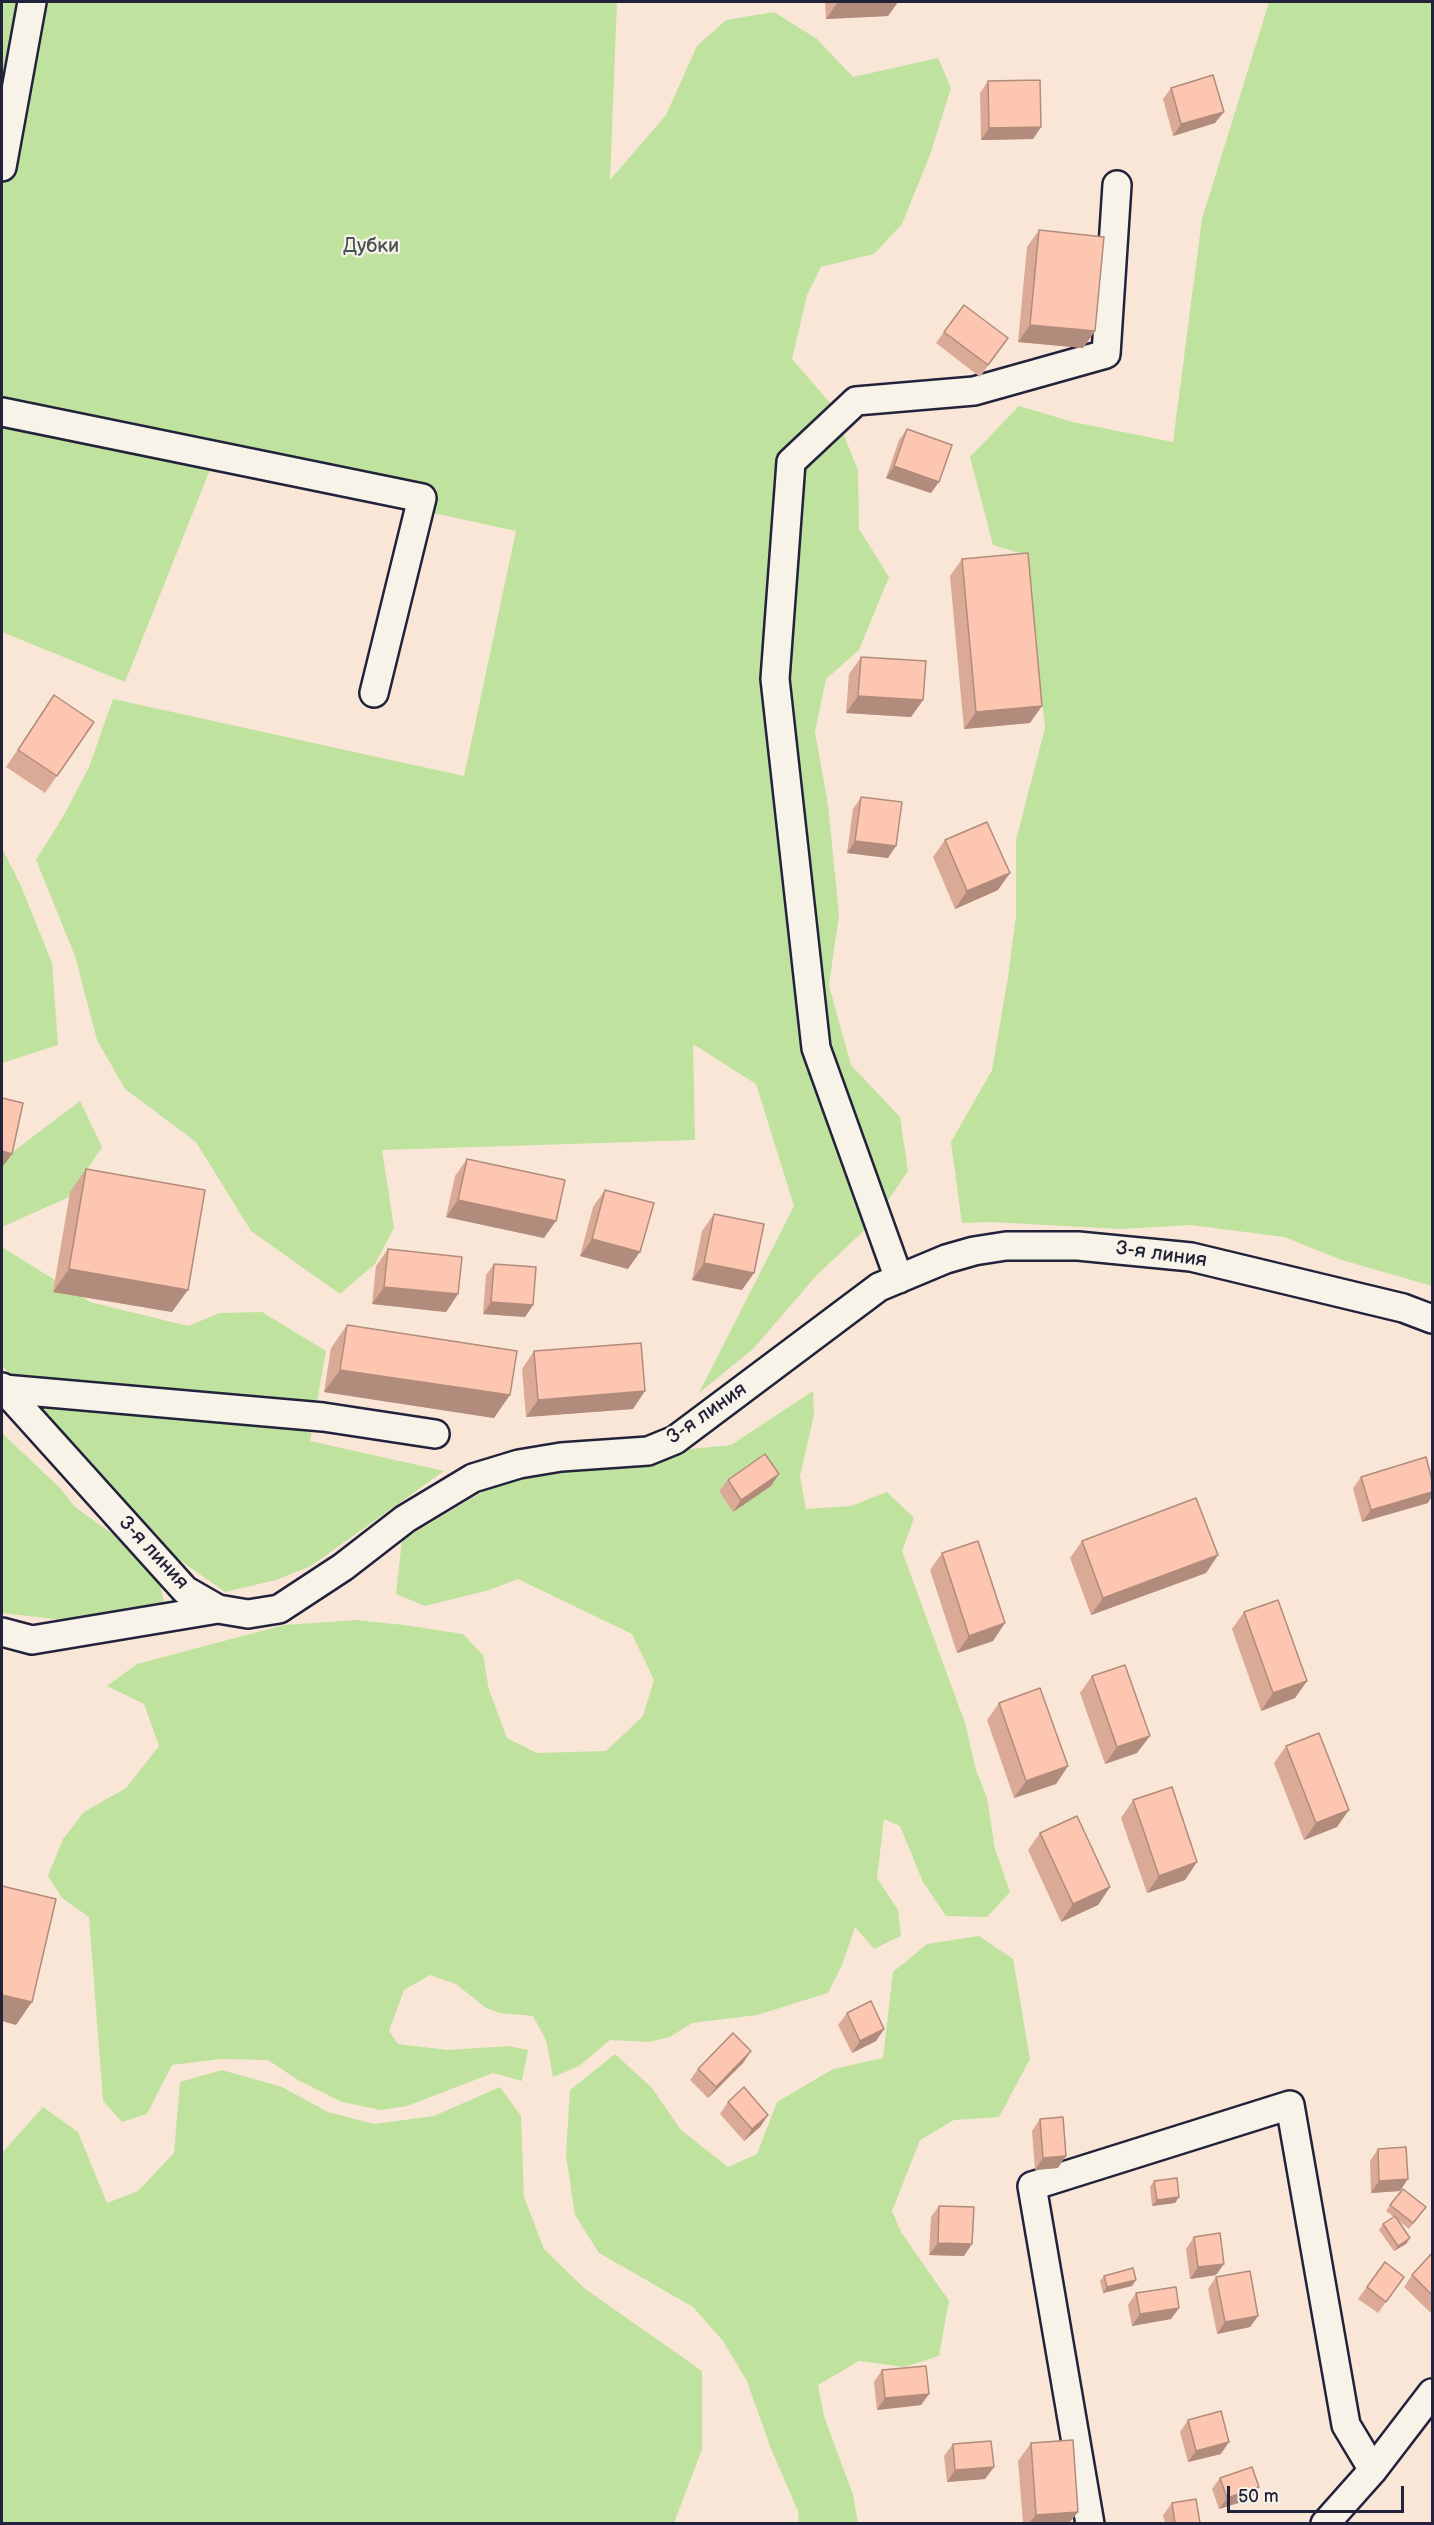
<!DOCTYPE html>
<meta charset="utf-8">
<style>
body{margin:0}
#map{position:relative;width:1434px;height:2525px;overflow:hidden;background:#f9e6d7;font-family:"Balsamiq Sans",sans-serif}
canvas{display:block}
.frame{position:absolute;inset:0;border:3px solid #22223b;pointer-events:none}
.scale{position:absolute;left:1227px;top:2486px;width:177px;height:27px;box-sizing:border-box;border:3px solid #22223b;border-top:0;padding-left:8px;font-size:18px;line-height:21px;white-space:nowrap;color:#22223b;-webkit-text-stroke:4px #f7f3e8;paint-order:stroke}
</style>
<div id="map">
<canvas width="1434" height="2525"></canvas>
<div class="frame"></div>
<div class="scale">50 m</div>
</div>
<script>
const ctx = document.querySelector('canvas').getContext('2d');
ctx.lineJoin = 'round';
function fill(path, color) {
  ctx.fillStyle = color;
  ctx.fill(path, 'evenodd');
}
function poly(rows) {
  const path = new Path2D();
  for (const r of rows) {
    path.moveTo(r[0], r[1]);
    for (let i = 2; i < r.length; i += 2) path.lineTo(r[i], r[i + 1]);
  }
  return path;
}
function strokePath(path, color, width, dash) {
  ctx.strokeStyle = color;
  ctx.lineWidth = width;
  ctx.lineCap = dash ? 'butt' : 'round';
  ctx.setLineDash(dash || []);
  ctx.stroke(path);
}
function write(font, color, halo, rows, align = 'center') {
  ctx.font = font + ' "Balsamiq Sans",sans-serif';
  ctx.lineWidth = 4.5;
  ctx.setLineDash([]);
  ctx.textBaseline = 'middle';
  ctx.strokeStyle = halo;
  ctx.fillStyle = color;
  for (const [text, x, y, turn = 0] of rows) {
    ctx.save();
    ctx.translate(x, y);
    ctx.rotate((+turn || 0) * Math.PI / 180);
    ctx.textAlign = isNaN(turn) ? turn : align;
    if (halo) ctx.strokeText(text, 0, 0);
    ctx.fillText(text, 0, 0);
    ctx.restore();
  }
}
const green = poly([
 [2,2,617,2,610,180,666,115,697,46,726,20,774,12,817,39,853,77,938,58,951,88,930,155,902,224,874,254,821,267,807,295,792,359,831,404,858,470,859,529,889,577,859,650,826,679,815,732,828,805,839,915,829,985,851,1065,900,1117,908,1171,874,1221,815,1277,754,1348,699,1393,794,1206,756,1084,693,1044,695,1140,382,1150,394,1228,375,1264,340,1294,251,1231,196,1142,125,1089,97,1040,75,956,36,860,64,815,89,767,113,699,464,776,516,531,212,465,125,682,2,632],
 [1269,2,1432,2,1432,1286,1342,1260,1284,1237,1191,1225,1120,1229,991,1222,962,1223,951,1142,992,1070,1008,977,1016,916,1016,840,1045,728,1034,631,1029,556,993,545,970,457,1019,406,1073,422,1173,442,1202,219],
 [2,848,21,886,52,963,58,1045,2,1063],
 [80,1101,102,1147,69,1197,2,1227,2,1160],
 [2,1247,90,1302,188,1326,220,1313,262,1312,326,1351,310,1441,444,1471,311,1566,276,1580,225,1592,160,1546,83,1474,2,1365],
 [813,1391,814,1415,800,1476,806,1509,851,1506,887,1492,914,1518,902,1551,965,1723,976,1770,987,1798,995,1849,1010,1892,987,1917,946,1916,923,1882,900,1826,884,1819,877,1878,898,1910,901,1936,874,1949,855,1927,842,1965,828,1993,757,2015,692,2023,670,2037,648,2042,610,2040,579,2066,553,2077,546,2040,533,2016,500,2013,486,2008,456,1984,430,1975,404,1990,389,2031,398,2044,448,2050,509,2046,528,2050,522,2081,493,2073,407,2106,381,2110,342,2102,298,2080,268,2060,221,2059,172,2065,147,2114,122,2122,103,2101,89,1917,62,1898,48,1876,63,1839,84,1812,126,1788,159,1746,144,1704,107,1686,137,1664,284,1625,356,1620,404,1625,463,1634,483,1655,489,1690,507,1738,537,1753,606,1751,643,1716,654,1680,632,1634,518,1579,486,1591,425,1606,396,1594,402,1540,509,1476,631,1455,731,1445],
 [2,1433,60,1488,75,1507,114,1535,158,1573,165,1608,81,1622,2,1613],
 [979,1936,1013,1959,1030,2059,999,2117,954,2120,920,2140,892,2211,901,2232,949,2301,939,2356,904,2367,859,2361,818,2385,824,2416,853,2495,858,2523,799,2523,798,2511,771,2449,747,2381,723,2341,693,2307,599,2253,575,2215,566,2155,570,2090,615,2054,652,2088,681,2130,728,2167,757,2154,777,2102,833,2069,883,2058,893,1972,927,1944],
 [222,2070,282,2087,328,2112,374,2124,434,2116,500,2087,521,2116,524,2197,544,2249,584,2288,702,2371,702,2449,674,2523,2,2523,2,2153,43,2107,78,2132,107,2203,138,2191,174,2153,180,2082]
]);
const minor = poly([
 [2,167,32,2],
 [2,412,422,498,374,693],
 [899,1279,816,1048,775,679,791,462,856,401,974,391,1106,354,1117,185],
 [2,1387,185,1590,218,1609,248,1614,279,1609,343,1567,405,1519,473,1478,519,1464,561,1457,648,1451,675,1440,879,1287,946,1259,974,1251,1006,1246,1078,1246,1191,1257,1403,1308,1432,1319],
 [4,1389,323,1417,435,1434],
 [2,1632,32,1640,218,1609],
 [1090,2524,1032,2186,1290,2105,1346,2425,1373,2470],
 [1325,2524,1373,2470,1432,2393]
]);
const wall = poly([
 [825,2,898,2,888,16,826,19],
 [988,81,1041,127,1033,139,981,140,980,93],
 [1171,88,1215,123,1173,136,1163,99],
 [1039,230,1095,331,1083,348,1018,342,1027,247],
 [944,332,1008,338,980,377,936,343],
 [907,429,931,493,886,478,899,440],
 [962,559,1030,723,964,729,950,576],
 [861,657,923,700,911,717,846,713,849,674],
 [54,695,94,722,45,793,6,767],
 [861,797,888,858,847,853,853,809],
 [945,840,998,890,955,909,933,857],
 [467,1159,544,1238,446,1217,455,1176],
 [86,1169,172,1312,53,1292,70,1192],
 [605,1190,628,1269,580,1256,593,1207],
 [714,1214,742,1290,692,1280,702,1231],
 [388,1249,458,1294,446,1312,372,1304,376,1266],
 [494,1264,533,1305,525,1317,483,1314,486,1275],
 [347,1325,494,1418,324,1392,331,1348],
 [534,1351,633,1409,526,1417,522,1369],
 [1361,1477,1428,1503,1362,1522,1353,1488],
 [728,1480,771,1486,733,1512,719,1491],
 [1082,1541,1218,1555,1206,1573,1091,1615,1070,1558],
 [942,1553,993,1641,957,1653,930,1570],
 [1244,1612,1307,1681,1295,1698,1261,1711,1232,1629],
 [1092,1676,1137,1753,1105,1764,1080,1693],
 [999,1703,1068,1766,1056,1784,1014,1798,987,1720],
 [1286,1746,1337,1827,1304,1840,1274,1763],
 [1133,1800,1185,1880,1147,1893,1121,1818],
 [1040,1833,1110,1887,1098,1905,1061,1922,1028,1850],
 [847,2013,884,2029,876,2041,852,2053,838,2025],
 [751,2051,743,2063,708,2098,690,2080,698,2069],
 [728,2102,768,2115,760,2127,744,2141,720,2114],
 [1040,2119,1058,2168,1035,2170,1032,2131],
 [1378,2149,1400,2191,1371,2193,1370,2161],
 [1154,2181,1179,2197,1175,2203,1152,2206,1150,2187],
 [1390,2205,1422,2213,1409,2229,1398,2220,1410,2238,1406,2244,1394,2251,1379,2230,1383,2224,1394,2217,1386,2211],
 [939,2206,964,2256,929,2255,931,2217],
 [1194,2237,1216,2275,1190,2279,1186,2249],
 [1432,2253,1432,2314,1404,2287,1412,2275],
 [1385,2262,1404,2277,1378,2313,1358,2299],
 [1104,2276,1132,2286,1103,2293,1100,2281],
 [1216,2277,1258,2316,1250,2327,1217,2334,1208,2289],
 [1136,2293,1179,2308,1171,2319,1132,2326,1128,2305],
 [882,2370,929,2394,921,2405,877,2410,874,2382],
 [1188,2420,1221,2454,1188,2462,1180,2432],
 [1031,2443,1078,2512,1069,2523,1023,2523,1018,2461],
 [953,2444,994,2467,985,2479,947,2482,944,2456],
 [1220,2478,1259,2487,1251,2499,1219,2509,1212,2489],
 [1172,2503,1200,2523,1165,2523,1163,2515]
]);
const shadedWall = poly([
 [838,2,898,2,888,16,826,19],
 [1224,112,1215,123,1173,136,1181,124],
 [1041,127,1033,139,981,140,989,128],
 [1030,325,1095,331,1083,348,1018,342],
 [894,466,939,482,931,493,886,478],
 [858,696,923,700,911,717,846,713],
 [1042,706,1030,723,964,729,976,712],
 [855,841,896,846,888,858,847,853],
 [1010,873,998,890,955,909,967,891],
 [2,1151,12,1154,4,1165,2,1165],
 [458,1200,556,1221,544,1238,446,1217],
 [592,1239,640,1252,628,1269,580,1256],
 [704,1263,754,1273,742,1290,692,1280],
 [69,1269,188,1290,172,1312,53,1292],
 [384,1287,458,1294,446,1312,372,1304],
 [491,1302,533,1305,525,1317,483,1314],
 [340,1370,510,1395,494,1418,324,1392],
 [645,1391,633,1409,526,1417,538,1400],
 [779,1474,771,1486,733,1512,741,1500],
 [1432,1492,1432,1496,1428,1503,1362,1522,1371,1510],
 [1218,1555,1206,1573,1091,1615,1103,1598],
 [1005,1623,993,1641,957,1653,969,1636],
 [1307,1681,1295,1698,1261,1711,1273,1693],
 [1150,1736,1137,1753,1105,1764,1117,1747],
 [1068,1766,1056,1784,1014,1798,1026,1781],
 [1349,1810,1337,1827,1304,1840,1316,1823],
 [1197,1862,1185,1880,1147,1893,1159,1876],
 [1110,1887,1098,1905,1061,1922,1073,1904],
 [2,1995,32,2002,16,2025,2,2021],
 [884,2029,876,2041,852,2053,860,2041],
 [751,2051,743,2063,708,2098,716,2087],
 [768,2115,760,2127,744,2141,752,2129],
 [1066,2156,1058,2168,1035,2170,1043,2158],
 [1408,2179,1400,2191,1371,2193,1379,2181],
 [1179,2197,1175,2203,1152,2206,1157,2200],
 [1410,2238,1406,2244,1394,2251,1398,2246],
 [938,2243,972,2244,964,2256,929,2255],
 [1224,2264,1216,2275,1190,2279,1198,2267],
 [1136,2280,1132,2286,1103,2293,1107,2287],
 [1179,2308,1171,2319,1132,2326,1140,2314],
 [1258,2316,1250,2327,1217,2334,1225,2322],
 [929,2394,921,2405,877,2410,885,2398],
 [1229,2442,1221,2454,1188,2462,1196,2451],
 [994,2467,985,2479,947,2482,955,2470],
 [1259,2487,1251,2499,1219,2509,1227,2498],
 [1078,2512,1069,2523,1029,2523,1036,2515]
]);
const building = poly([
 [1213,75,1224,112,1181,124,1171,88,1213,75],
 [1040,80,1041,127,989,128,988,81,1040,80],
 [1039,230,1104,237,1095,331,1030,325,1039,230],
 [964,305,1008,338,988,365,944,332,964,305],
 [907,429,952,445,939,482,894,466,907,429],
 [1028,553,1042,706,976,712,962,559,1028,553],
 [861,657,926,661,923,700,858,696,861,657],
 [54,695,94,722,57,776,18,750,54,695],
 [861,797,902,802,896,846,855,841,861,797],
 [987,822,1010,873,967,891,945,840,987,822],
 [2,1098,23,1103,12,1154,2,1151,2,1098],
 [467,1159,565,1180,556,1221,458,1200,467,1159],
 [86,1169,205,1190,188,1290,69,1269,86,1169],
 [605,1190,654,1203,640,1252,592,1239,605,1190],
 [714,1214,764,1224,754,1273,704,1263,714,1214],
 [388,1249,462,1257,458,1294,384,1287,388,1249],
 [494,1264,536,1267,533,1305,491,1302,494,1264],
 [347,1325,517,1351,510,1395,340,1370,347,1325],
 [641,1343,645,1391,538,1400,534,1351,641,1343],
 [765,1454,779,1474,741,1500,728,1480,765,1454],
 [1426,1457,1432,1480,1432,1492,1371,1510,1361,1477,1426,1457],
 [1196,1498,1218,1555,1103,1598,1082,1541,1196,1498],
 [978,1541,1005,1623,969,1636,942,1553,978,1541],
 [1278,1600,1307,1681,1273,1693,1244,1612,1278,1600],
 [1125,1665,1150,1736,1117,1747,1092,1676,1125,1665],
 [1040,1688,1068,1766,1026,1781,999,1703,1040,1688],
 [1319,1733,1349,1810,1316,1823,1286,1746,1319,1733],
 [1172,1787,1197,1862,1159,1876,1133,1800,1172,1787],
 [1077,1816,1110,1887,1073,1904,1040,1833,1077,1816],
 [2,1886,56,1899,32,2002,2,1995,2,1886],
 [871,2001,884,2029,860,2041,847,2013,871,2001],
 [733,2033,751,2051,716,2087,698,2069,733,2033],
 [744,2087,768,2115,752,2129,728,2102,744,2087],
 [1063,2117,1066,2156,1043,2158,1040,2119,1063,2117],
 [1406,2147,1408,2179,1379,2181,1378,2149,1406,2147],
 [1177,2178,1179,2197,1157,2200,1154,2181,1177,2178],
 [1403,2189,1426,2207,1413,2223,1390,2205,1403,2189],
 [939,2206,974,2207,972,2244,938,2243,939,2206],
 [1395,2216,1410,2238,1398,2246,1383,2224,1395,2216],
 [1220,2233,1224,2264,1198,2267,1194,2237,1220,2233],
 [1432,2253,1432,2295,1412,2275,1432,2253],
 [1385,2262,1404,2277,1386,2302,1367,2287,1385,2262],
 [1133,2268,1136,2280,1107,2287,1104,2276,1133,2268],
 [1250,2271,1258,2316,1225,2322,1216,2277,1250,2271],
 [1176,2287,1179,2308,1140,2314,1136,2293,1176,2287],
 [926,2366,929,2394,885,2398,882,2370,926,2366],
 [1221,2411,1229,2442,1196,2451,1188,2420,1221,2411],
 [1073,2440,1078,2512,1036,2515,1031,2443,1073,2440],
 [991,2441,994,2467,955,2470,953,2444,991,2441],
 [1252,2467,1259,2487,1227,2498,1220,2478,1252,2467],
 [1196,2499,1200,2523,1175,2523,1172,2503,1196,2499]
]);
const parkNames = [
 ["Дубки",371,247]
];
const streetNames = [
 ["3-я линия",1161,1255,8],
 ["3-я линия",707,1414,-35],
 ["3-я линия",153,1553,47]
];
fill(green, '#bfe39e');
strokePath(minor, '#22223b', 32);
strokePath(minor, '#f7f3e8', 27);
fill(wall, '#daaa97');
fill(shadedWall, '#b18b7b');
fill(building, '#fdc6b0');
strokePath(building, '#b18b7b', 1.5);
write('20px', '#495254', '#f7f3e8', parkNames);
write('20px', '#22223b', '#f7f3e8', streetNames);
</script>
